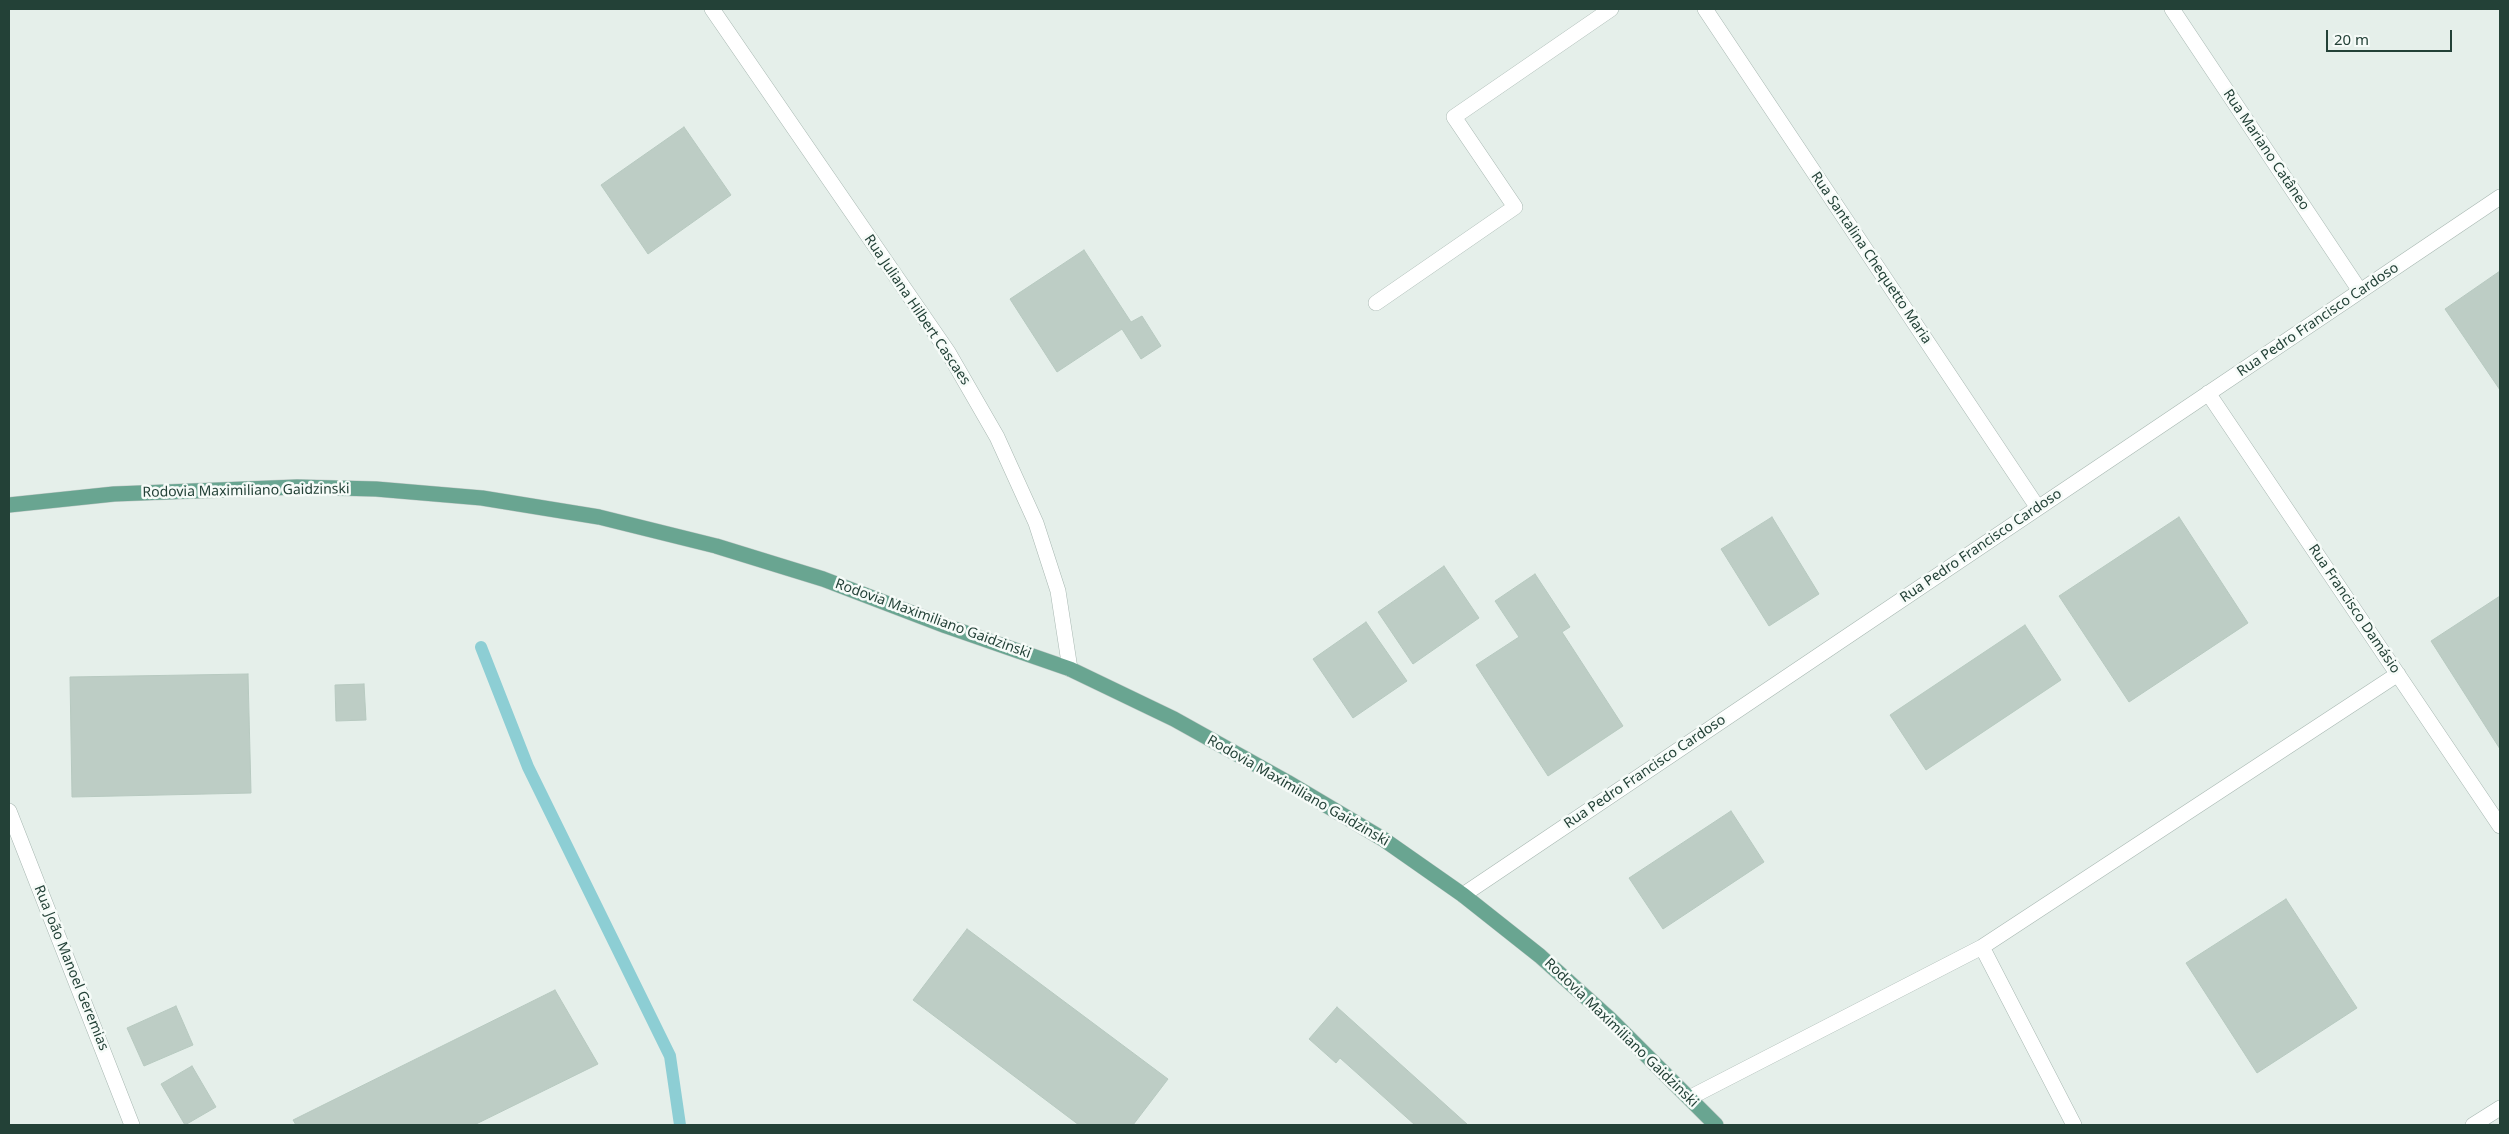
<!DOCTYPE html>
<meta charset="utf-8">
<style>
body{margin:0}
#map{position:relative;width:2509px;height:1134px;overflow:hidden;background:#e5efea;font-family:"Noto Sans",sans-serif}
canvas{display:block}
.frame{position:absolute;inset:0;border:10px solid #234137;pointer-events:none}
.scale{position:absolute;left:2326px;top:30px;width:126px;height:22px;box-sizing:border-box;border:2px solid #234137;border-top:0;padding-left:6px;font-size:15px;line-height:18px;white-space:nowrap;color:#234137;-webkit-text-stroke:4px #f6fbf8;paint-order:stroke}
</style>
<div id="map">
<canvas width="2509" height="1134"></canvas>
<div class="frame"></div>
<div class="scale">20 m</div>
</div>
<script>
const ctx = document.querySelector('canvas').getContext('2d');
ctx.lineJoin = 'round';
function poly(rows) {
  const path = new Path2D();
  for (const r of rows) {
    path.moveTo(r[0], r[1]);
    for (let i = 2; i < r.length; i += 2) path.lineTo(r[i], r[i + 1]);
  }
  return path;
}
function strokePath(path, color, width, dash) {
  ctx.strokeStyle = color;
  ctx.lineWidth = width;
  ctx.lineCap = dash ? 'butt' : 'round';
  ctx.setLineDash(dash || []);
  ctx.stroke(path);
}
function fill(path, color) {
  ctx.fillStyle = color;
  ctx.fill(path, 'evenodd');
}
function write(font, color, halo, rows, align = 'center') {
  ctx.font = font + ' "Noto Sans",sans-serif';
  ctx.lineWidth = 5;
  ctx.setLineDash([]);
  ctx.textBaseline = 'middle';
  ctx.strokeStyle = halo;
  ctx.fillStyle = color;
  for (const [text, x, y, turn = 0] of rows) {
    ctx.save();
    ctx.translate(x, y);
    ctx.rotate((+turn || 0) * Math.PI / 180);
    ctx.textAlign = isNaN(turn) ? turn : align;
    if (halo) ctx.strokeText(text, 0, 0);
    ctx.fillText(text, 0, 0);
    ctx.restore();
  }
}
const stream = poly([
 [481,647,528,767,670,1056,680,1125]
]);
const building = poly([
 [684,127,731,195,648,254,601,185,684,127],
 [1084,250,1131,322,1142,316,1161,346,1141,359,1122,329,1057,372,1010,299,1084,250],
 [2500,271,2500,390,2445,309,2500,271],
 [1772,517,1819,594,1769,626,1721,549,1772,517],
 [2179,517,2248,623,2129,702,2059,596,2179,517],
 [1444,566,1479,618,1413,664,1378,612,1444,566],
 [1535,574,1570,627,1562,632,1623,726,1548,776,1476,665,1519,637,1495,601,1535,574],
 [2500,596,2500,749,2431,641,2500,596],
 [1366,622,1407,681,1353,718,1313,659,1366,622],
 [2025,625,2061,680,1926,770,1890,715,2025,625],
 [248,674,251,793,72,797,70,677,248,674],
 [364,684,366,720,336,721,335,685,364,684],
 [1731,811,1764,862,1663,929,1629,878,1731,811],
 [2286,899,2357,1008,2257,1073,2186,963,2286,899],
 [967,929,1168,1079,1133,1125,1079,1125,913,1000,967,929],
 [555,990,598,1064,474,1125,296,1125,293,1120,555,990],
 [176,1006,193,1045,144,1066,127,1028,176,1006],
 [1337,1007,1468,1125,1415,1125,1340,1058,1336,1063,1309,1039,1337,1007],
 [192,1066,216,1107,185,1125,161,1084,192,1066]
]);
const minor = poly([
 [712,9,948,352,997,437,1036,523,1058,591,1070,669],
 [1705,9,2038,508],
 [2172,9,2360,291],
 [1376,303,1515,207,1454,117,1611,9],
 [2208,393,2500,826],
 [9,811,132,1125],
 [1463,895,2500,197],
 [1982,947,2074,1125],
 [1691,1097,1982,947,2398,674],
 [2473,1125,2500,1108]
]);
const major = poly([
 [9,505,114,494,297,487,376,489,482,498,599,517,716,546,823,579,946,626,1070,669,1174,719,1287,782,1383,839,1463,895,1540,956,1610,1019,1716,1125]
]);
const streetNames = [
 ["Rua Mariano Catâneo",2266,150,56],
 ["Rua Santalina Chequetto Maria",1871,258,56],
 ["Rua Juliana Hilbert Cascaes",917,310,56],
 ["Rua Pedro Francisco Cardoso",2318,320,-34],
 ["Rodovia Maximiliano Gaidzinski",246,491,-1],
 ["Rua Pedro Francisco Cardoso",1981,546,-34],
 ["Rua Francisco Damásio",2354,609,56],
 ["Rodovia Maximiliano Gaidzinski",933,619,20],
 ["Rua Pedro Francisco Cardoso",1645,772,-34],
 ["Rodovia Maximiliano Gaidzinski",1298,791,30],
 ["Rua João Manoel Geremias",71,968,68],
 ["Rodovia Maximiliano Gaidzinski",1621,1033,44]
];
strokePath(stream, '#8dced4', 12);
fill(building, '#bdcdc5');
strokePath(building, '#b7c9c0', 1);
strokePath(minor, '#a7b7b1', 16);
strokePath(major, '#c1cac7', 16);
strokePath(minor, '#fff', 15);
strokePath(major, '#69a591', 15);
write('14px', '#234137', '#f6fbf8', streetNames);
</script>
